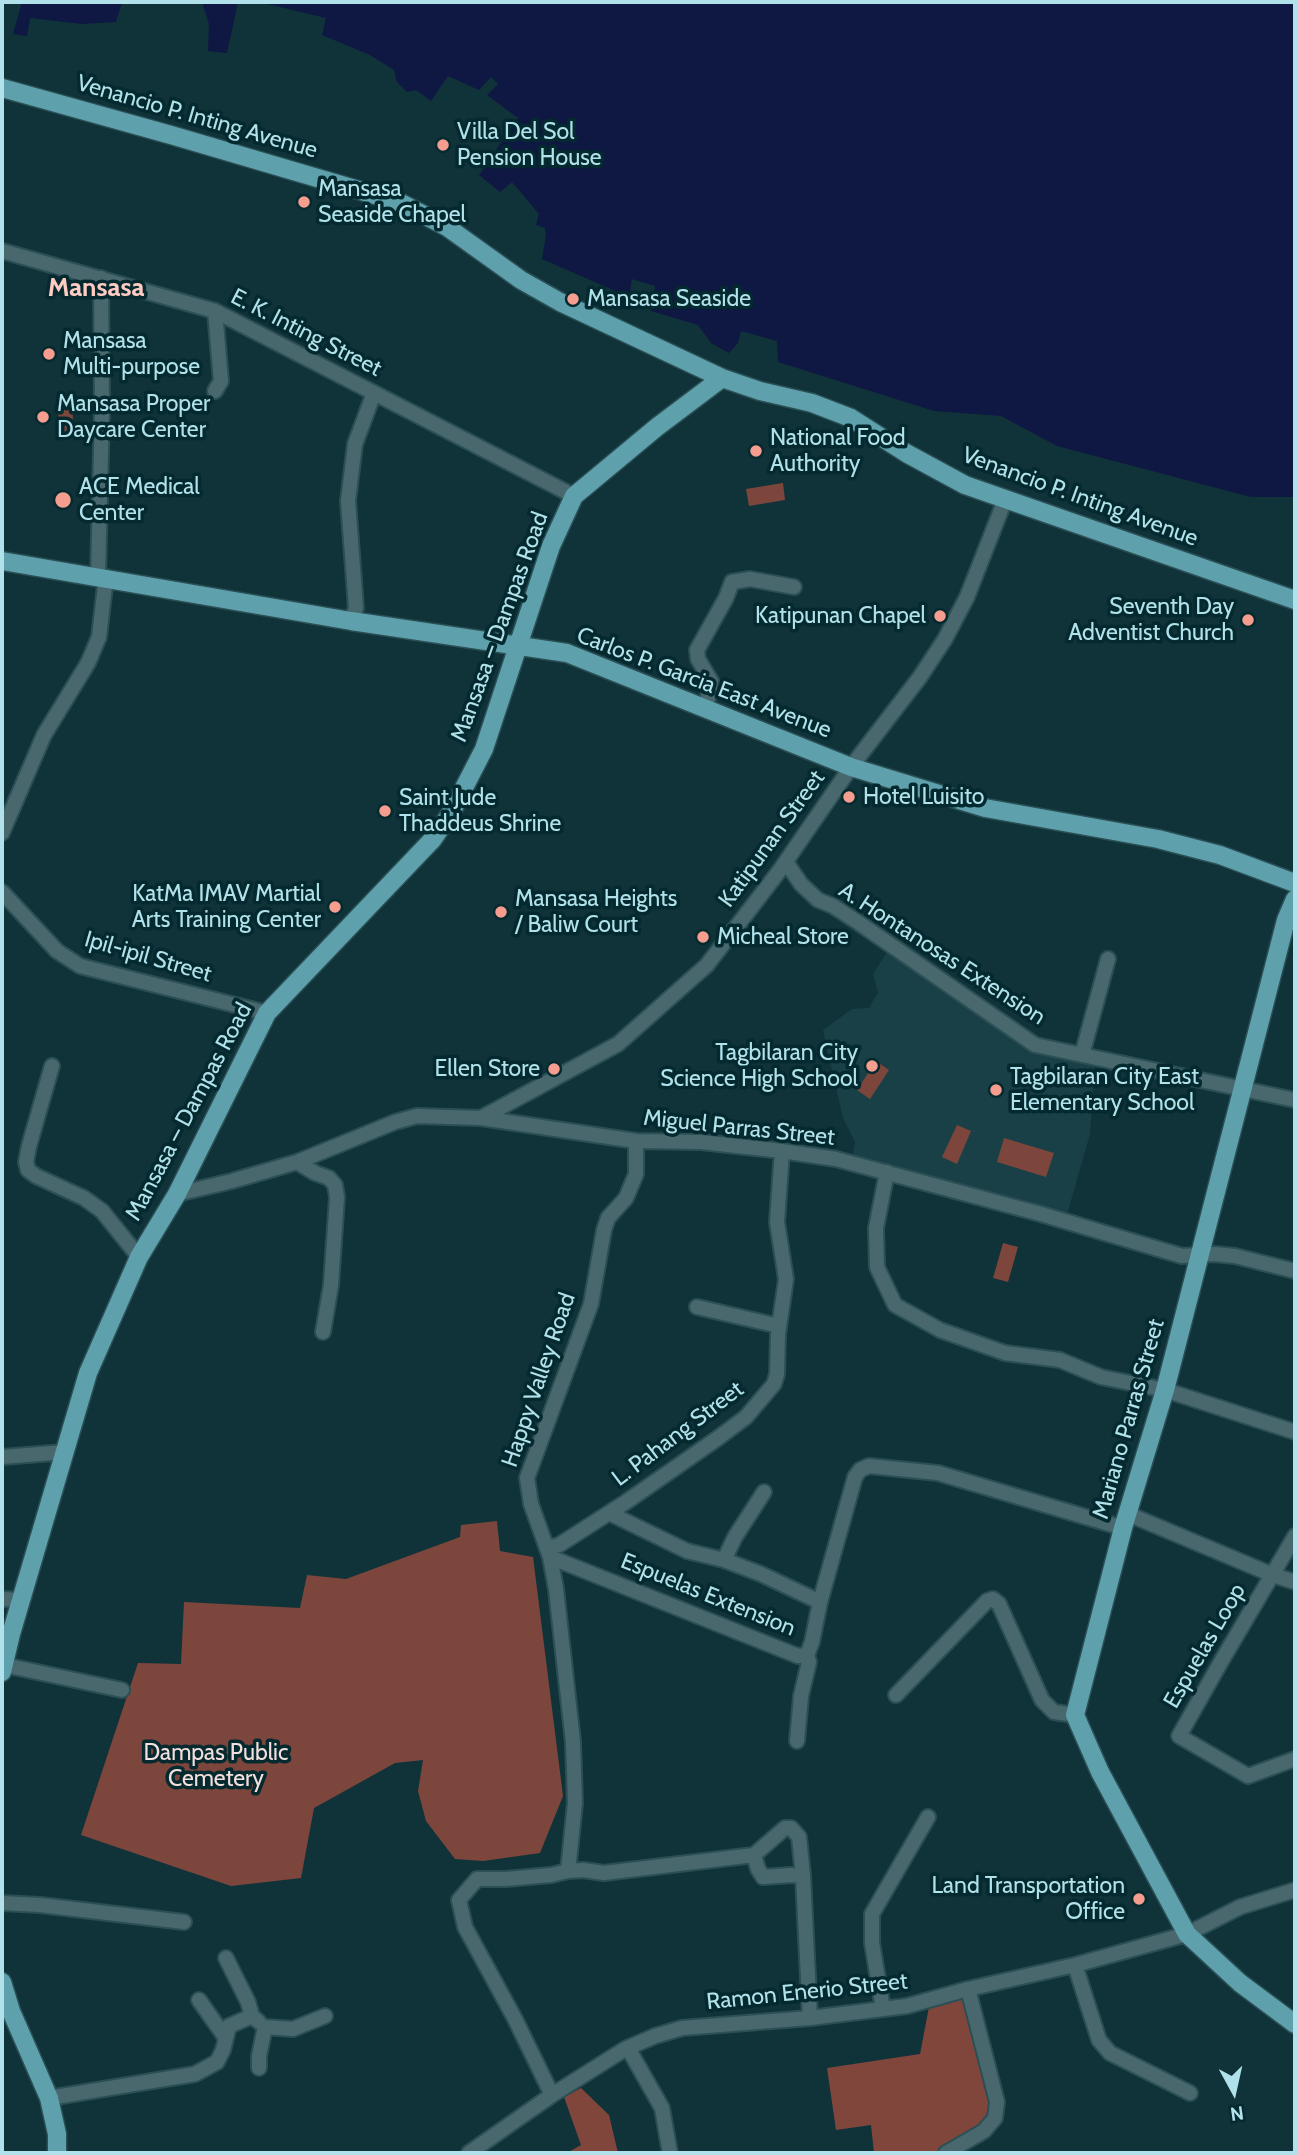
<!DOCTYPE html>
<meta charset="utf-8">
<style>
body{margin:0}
#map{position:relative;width:1297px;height:2155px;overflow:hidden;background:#103339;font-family:Cabin,sans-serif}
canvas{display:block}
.frame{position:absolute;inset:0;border:4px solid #b1e2eb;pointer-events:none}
.north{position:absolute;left:1199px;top:2057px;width:70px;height:70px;-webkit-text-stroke:5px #04292f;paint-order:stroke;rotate:172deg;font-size:19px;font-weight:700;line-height:28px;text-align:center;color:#b1e2eb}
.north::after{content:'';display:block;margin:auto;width:24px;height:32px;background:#b1e2eb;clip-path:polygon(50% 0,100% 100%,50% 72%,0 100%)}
</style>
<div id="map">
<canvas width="1297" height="2155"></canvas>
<div class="frame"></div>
<div class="north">N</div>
</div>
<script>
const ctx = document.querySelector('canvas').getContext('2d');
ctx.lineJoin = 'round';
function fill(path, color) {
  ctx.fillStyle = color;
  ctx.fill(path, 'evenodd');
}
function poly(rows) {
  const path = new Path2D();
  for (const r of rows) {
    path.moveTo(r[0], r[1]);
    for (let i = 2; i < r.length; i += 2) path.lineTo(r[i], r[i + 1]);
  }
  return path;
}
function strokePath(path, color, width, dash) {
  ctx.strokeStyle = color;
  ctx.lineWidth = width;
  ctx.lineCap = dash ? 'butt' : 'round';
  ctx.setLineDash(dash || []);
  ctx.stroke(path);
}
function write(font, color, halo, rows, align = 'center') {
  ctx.font = font + ' Cabin,sans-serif';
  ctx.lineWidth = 7;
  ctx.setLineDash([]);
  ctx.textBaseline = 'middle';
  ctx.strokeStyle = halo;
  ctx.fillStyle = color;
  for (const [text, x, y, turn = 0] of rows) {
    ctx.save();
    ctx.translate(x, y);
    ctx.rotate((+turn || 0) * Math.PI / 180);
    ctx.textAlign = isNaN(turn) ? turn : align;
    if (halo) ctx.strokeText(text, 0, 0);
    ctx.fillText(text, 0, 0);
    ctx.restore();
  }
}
const built = poly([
 [891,946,1034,1045,1095,1057,1090,1134,1066,1218,852,1163,855,1142,843,1118,823,1030,852,1009,869,1008,878,992,873,974]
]);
const green = poly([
 [58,403,72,403,74,438,59,439],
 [783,483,785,500,749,506,746,489],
 [876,1061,889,1070,870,1099,857,1090],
 [957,1125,971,1131,957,1164,942,1157],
 [1004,1138,1054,1153,1046,1177,997,1162],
 [1003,1243,1018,1247,1008,1282,993,1278],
 [497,1521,500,1551,533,1557,563,1796,540,1853,483,1861,455,1859,426,1821,418,1791,423,1760,395,1763,314,1808,301,1878,231,1886,81,1835,138,1663,181,1664,184,1602,300,1608,307,1575,346,1579,460,1537,461,1525]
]);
const forest = poly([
 [966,1998,991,2100,990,2116,981,2127,947,2145,936,2153,874,2153,871,2125,836,2130,827,2068,920,2054,929,2007],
 [581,2088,609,2115,618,2153,567,2153,581,2145,564,2097]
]);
const water = poly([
 [22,2,122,2,116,22,82,24,30,18,27,36,13,34],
 [202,2,238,2,227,53,208,51,209,24],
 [259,2,1295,2,1295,497,1251,497,1057,446,1001,416,934,411,778,362,777,341,741,331,738,343,729,353,711,343,698,325,651,311,655,286,632,279,629,297,542,259,546,235,545,228,536,225,539,214,512,182,500,192,479,175,518,118,487,95,498,84,491,77,479,90,448,76,431,101,416,90,407,92,397,82,394,70,370,55,322,35,326,18]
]);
const minor = poly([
 [2,251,215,311,574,496],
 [215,311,221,381,215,391],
 [98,576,102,410,101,278],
 [351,621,356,608,348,501,355,444,374,393],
 [706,708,711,681,698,659,697,650,726,598,732,582,750,579,794,587],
 [2,833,44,735,88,663,99,637,106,577],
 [786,862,801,884,818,900,833,906,859,923,1035,1045,1295,1100],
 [2,892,57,951,80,966,267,1013],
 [1082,1055,1108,959],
 [52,1066,29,1146,26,1162,28,1170,36,1176,84,1198,102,1211,139,1257],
 [481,1118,618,1044,707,965,780,870,851,767,920,677,945,639,967,597,1005,500],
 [297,1162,315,1173,329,1178,335,1185,337,1197,331,1285,323,1332],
 [887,1172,876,1228,877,1267,895,1305,940,1330,1005,1353,1060,1360,1101,1377,1165,1390,1295,1432],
 [177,1194,232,1181,297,1162,395,1122,417,1116,481,1118,636,1141,701,1142,782,1151,836,1159,1041,1214,1182,1256,1214,1254,1235,1256,1295,1271],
 [697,1307,779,1326],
 [2,1457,65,1452],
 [764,1492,735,1537,724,1560,761,1574,820,1602],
 [609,1513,687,1551,724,1560],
 [1128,1514,1273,1575,1295,1582],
 [1295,1536,1222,1660,1179,1736,1248,1776,1295,1759],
 [547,1548,559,1545,626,1502,718,1438,746,1417,774,1384,777,1374,778,1334,786,1279,777,1222,782,1151],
 [550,1557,798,1656,807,1655,812,1642,820,1602,855,1477,860,1470,869,1466,938,1473,1123,1528],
 [2,1599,21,1600],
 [4,1665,122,1690],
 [896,1695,987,1601,993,1599,999,1604,1042,1700,1054,1712,1075,1715],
 [797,1741,801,1696,809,1662,807,1655],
 [754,1855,785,1828,791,1828,799,1837,803,1876],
 [568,1871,583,1870,604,1873,754,1855,758,1869,763,1877,791,1875,803,1876,810,2018],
 [2,1903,40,1905,184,1922],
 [226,1958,248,2002,252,2016,259,2022],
 [1075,1965,1099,2040,1110,2053,1190,2093],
 [199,2000,225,2037],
 [883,2009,872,1943,872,1914,928,1817],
 [628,2048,662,2108,670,2153],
 [259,2068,259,2056,265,2027,293,2029,325,2016],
 [552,2095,515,2019,465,1927,459,1900,477,1879,506,1879,551,1875,568,1871,575,1803,573,1742,556,1589,550,1557,531,1504,527,1478,591,1304,604,1230,608,1218,626,1198,636,1174,636,1141],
 [49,2098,195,2074,217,2062,223,2050,229,2026,252,2016],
 [469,2153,552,2095,625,2049,655,2036,682,2028,810,2018,907,2006,968,1989,1075,1965,1187,1934,1240,1907,1295,1890],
 [946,2153,984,2131,995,2118,997,2102,968,1989]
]);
const major = poly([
 [2,88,171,135,399,202,447,227,521,280,560,302,722,378,760,391,812,403,851,418,906,453,965,485,1295,600],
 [2,561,351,621,567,653,851,767,985,808,1158,839,1220,855,1295,883],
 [1295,899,1286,920,1165,1390,1123,1528,1075,1715,1100,1772,1187,1934,1240,1983,1295,2024],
 [2,1672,11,1634,88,1373,139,1257,177,1194,267,1013,433,839,451,813,484,749,551,546,574,496,657,427,722,378],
 [2,1982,11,2011,49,2098,57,2134,57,2153]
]);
const markers = [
 [443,145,7,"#f59d8e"],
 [304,202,7,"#f59d8e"],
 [573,299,7,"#f59d8e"],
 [49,354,7,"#f59d8e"],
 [43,417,7,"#f59d8e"],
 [756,451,7,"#f59d8e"],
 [63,500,9,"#f59d8e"],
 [940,616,7,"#f59d8e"],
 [1248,620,7,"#f59d8e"],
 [849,797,7,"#f59d8e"],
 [385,811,7,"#f59d8e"],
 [335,907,7,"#f59d8e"],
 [501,912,7,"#f59d8e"],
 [703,937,7,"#f59d8e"],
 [872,1066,7,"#f59d8e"],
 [554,1069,7,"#f59d8e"],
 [996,1090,7,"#f59d8e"],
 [1139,1899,7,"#f59d8e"]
];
const streetNames = [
 ["Venancio P. Inting Avenue",197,117,16],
 ["E. K. Inting Street",306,333,27],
 ["Venancio P. Inting Avenue",1080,497,20],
 ["Mansasa – Dampas Road",500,627,-70],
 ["Carlos P. Garcia East Avenue",704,683,21],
 ["Katipunan Street",772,839,-54],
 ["A. Hontanosas Extension",942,954,33],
 ["Ipil-ipil Street",148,957,16],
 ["Mansasa – Dampas Road",189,1112,-62],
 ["Miguel Parras Street",739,1128,6],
 ["Happy Valley Road",539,1380,-71],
 ["Mariano Parras Street",1129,1419,-74],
 ["L. Pahang Street",678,1434,-37],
 ["Espuelas Extension",708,1595,22],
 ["Espuelas Loop",1205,1646,-60],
 ["Ramon Enerio Street",807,1992,-6]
];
const poiNames = [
 ["Villa Del Sol",457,132],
 ["Pension House",457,158],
 ["Mansasa",318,189],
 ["Seaside Chapel",318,215],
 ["Mansasa Seaside",587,299],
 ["Mansasa",63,341],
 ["Multi-purpose",63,367],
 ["Mansasa Proper",57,404],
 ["Daycare Center",57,430],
 ["National Food",770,438],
 ["Authority",770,464],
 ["ACE Medical",79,487],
 ["Center",79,513],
 ["Seventh Day",1234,607,"right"],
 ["Adventist Church",1234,633,"right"],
 ["Katipunan Chapel",926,616,"right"],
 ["Hotel Luisito",863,797],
 ["Saint Jude",399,798],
 ["Thaddeus Shrine",399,824],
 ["KatMa IMAV Martial",321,894,"right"],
 ["Arts Training Center",321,920,"right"],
 ["Mansasa Heights",515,899],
 ["/ Baliw Court",515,925],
 ["Micheal Store",717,937],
 ["Tagbilaran City",858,1053,"right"],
 ["Science High School",858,1079,"right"],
 ["Ellen Store",540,1069,"right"],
 ["Tagbilaran City East",1010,1077],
 ["Elementary School",1010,1103],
 ["Land Transportation",1125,1886,"right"],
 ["Office",1125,1912,"right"]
];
const parkNames = [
 ["Dampas Public",216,1753],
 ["Cemetery",216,1779]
];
const quarterNames = [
 ["Mansasa",96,288]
];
fill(built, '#194047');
fill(green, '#7d463c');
fill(forest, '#80463c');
fill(water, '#0f1743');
strokePath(minor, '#2a4f55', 18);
strokePath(major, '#2a4f55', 21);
strokePath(minor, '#49686e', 14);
strokePath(major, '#5ea1ad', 18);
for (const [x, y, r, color] of markers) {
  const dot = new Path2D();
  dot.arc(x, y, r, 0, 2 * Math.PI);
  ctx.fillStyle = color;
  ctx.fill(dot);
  strokePath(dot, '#04292f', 2.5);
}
write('23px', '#b1e2eb', '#04292f', streetNames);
write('23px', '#b1e2eb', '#04292f', poiNames, 'left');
write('23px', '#f3dfdb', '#04292f', parkNames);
write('bold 26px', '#ffcbc2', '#04292f', quarterNames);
</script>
